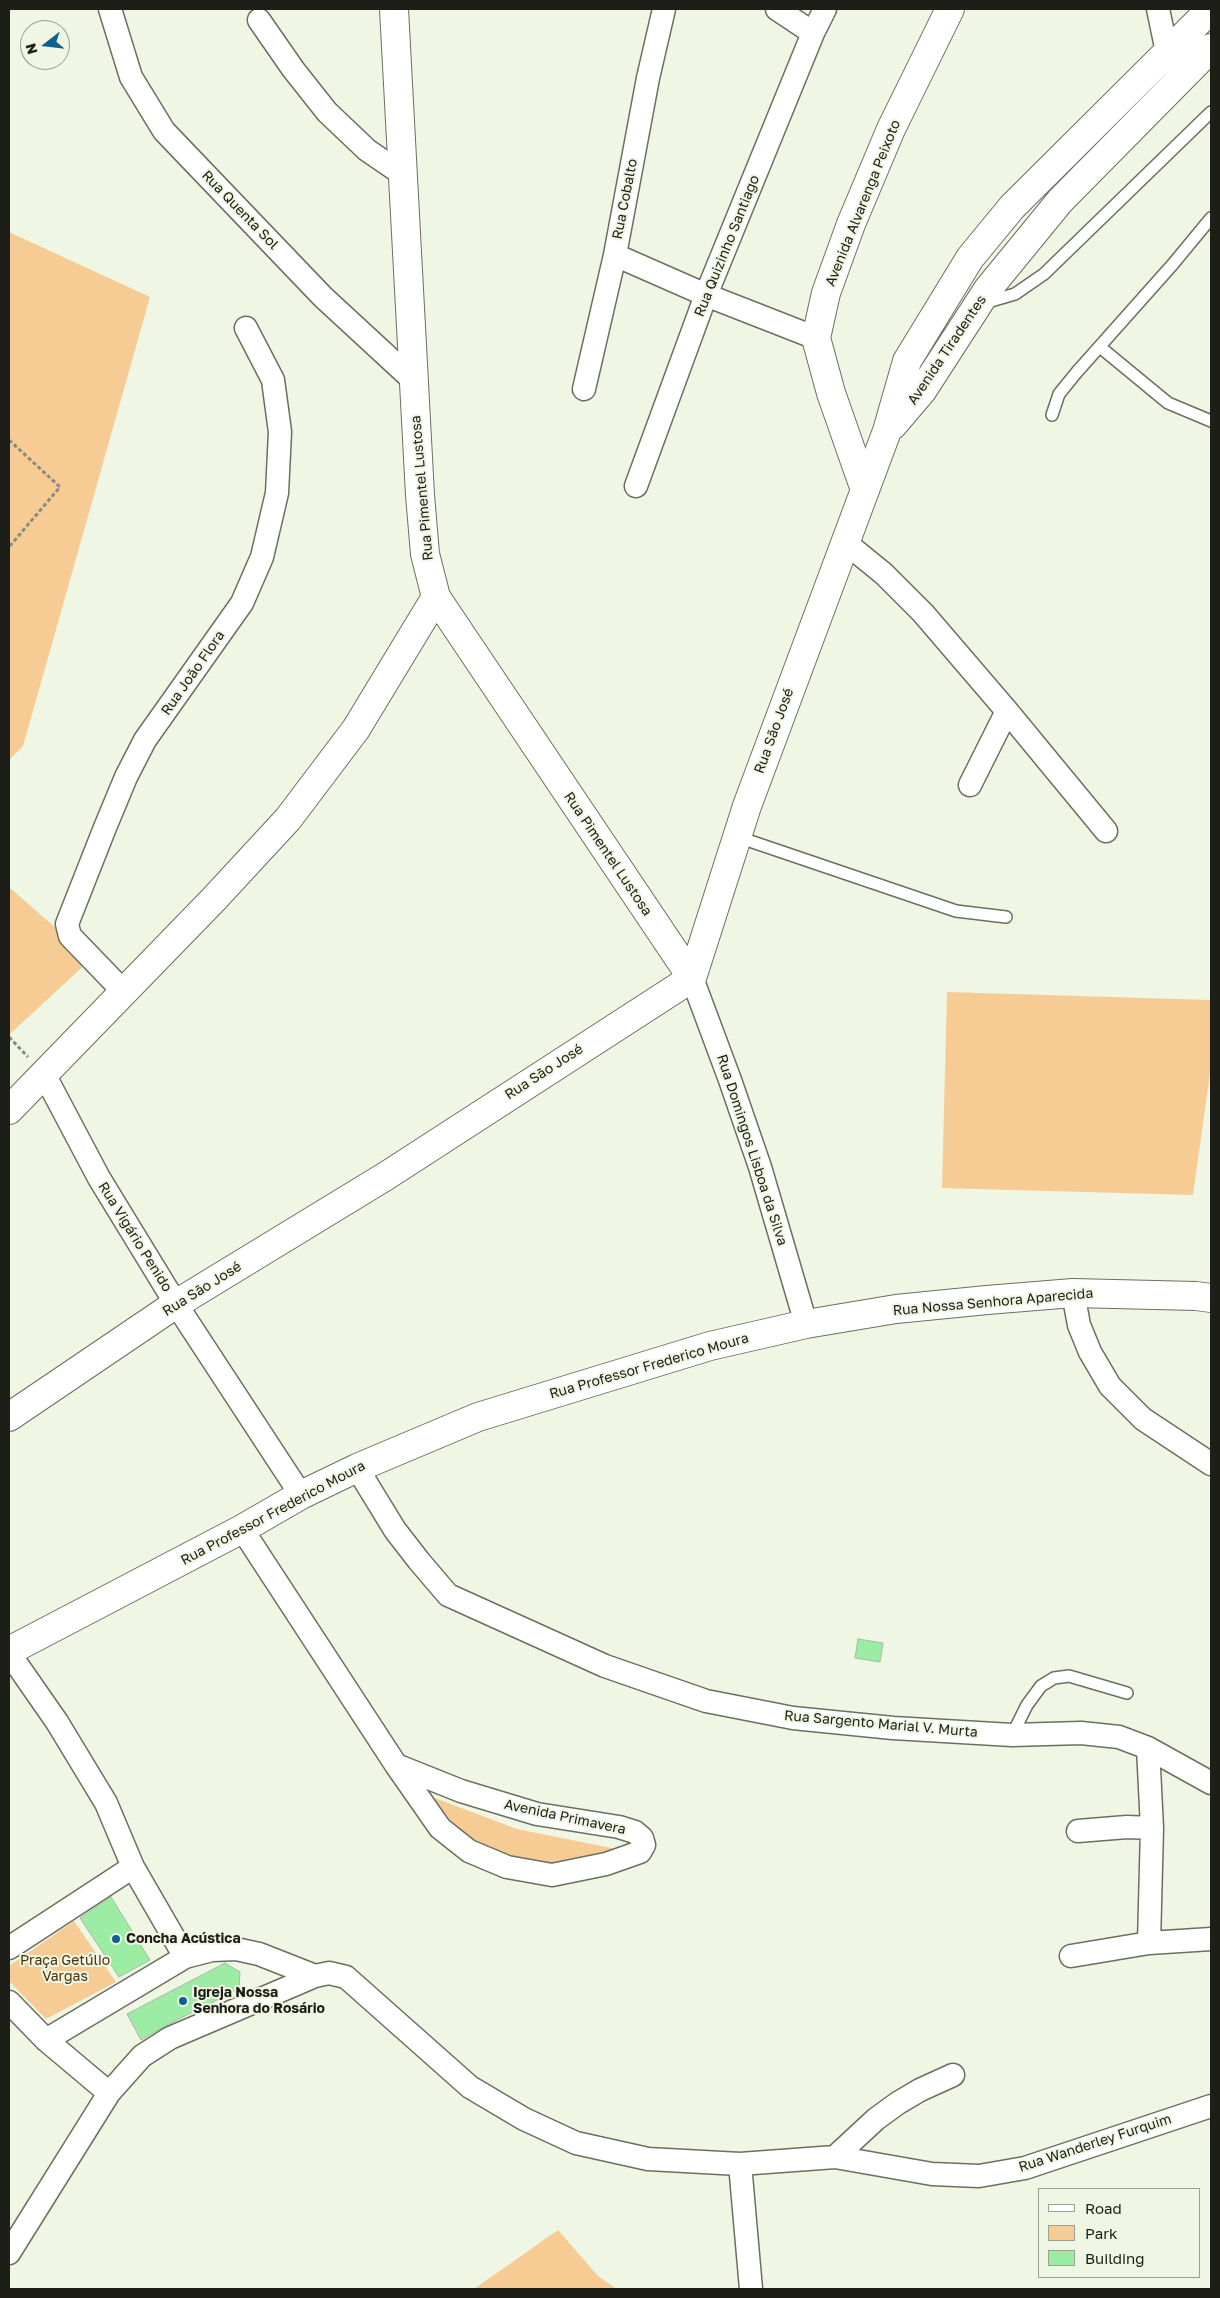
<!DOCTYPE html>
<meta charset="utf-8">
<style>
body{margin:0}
#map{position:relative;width:1220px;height:2298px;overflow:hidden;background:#eff6e3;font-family:"Golos Text",sans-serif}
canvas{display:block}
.frame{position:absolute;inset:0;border:10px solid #1c1e17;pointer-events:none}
.legend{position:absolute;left:1038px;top:2188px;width:162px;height:90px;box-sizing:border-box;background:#eff6e3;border:1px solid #9ba091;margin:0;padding:6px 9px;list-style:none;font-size:15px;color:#1c1e17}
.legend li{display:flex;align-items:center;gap:10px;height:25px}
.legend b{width:25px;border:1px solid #9ba091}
.north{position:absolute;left:20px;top:20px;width:50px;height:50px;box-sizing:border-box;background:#eff6e3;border:1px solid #9ba091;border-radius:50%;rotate:254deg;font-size:14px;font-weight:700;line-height:20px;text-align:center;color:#1c1e17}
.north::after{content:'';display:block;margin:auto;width:18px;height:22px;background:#0f6193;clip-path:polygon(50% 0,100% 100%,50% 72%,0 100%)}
</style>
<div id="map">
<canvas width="1220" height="2298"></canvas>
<div class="frame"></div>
<ul class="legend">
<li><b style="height:6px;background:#fff"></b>Road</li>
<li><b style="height:14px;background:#f7cc94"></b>Park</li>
<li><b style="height:14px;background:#9ceda3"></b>Building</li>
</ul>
<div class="north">N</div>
</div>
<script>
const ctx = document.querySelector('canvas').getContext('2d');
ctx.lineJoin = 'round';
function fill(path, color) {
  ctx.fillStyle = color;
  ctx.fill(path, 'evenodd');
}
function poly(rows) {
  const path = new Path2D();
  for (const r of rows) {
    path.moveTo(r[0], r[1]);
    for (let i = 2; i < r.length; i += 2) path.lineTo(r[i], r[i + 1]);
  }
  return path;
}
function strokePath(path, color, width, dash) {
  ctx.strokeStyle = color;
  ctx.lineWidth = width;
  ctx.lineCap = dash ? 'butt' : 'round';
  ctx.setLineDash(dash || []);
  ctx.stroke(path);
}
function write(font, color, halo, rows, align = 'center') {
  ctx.font = font + ' "Golos Text",sans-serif';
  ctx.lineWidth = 4;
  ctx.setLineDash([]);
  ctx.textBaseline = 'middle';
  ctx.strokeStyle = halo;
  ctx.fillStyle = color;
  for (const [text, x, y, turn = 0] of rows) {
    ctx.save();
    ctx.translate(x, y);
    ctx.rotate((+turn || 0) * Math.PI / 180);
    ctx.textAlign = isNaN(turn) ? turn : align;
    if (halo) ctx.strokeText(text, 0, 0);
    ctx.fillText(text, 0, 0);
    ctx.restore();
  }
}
const green = poly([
 [9,232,150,297,23,746,9,760],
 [9,887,91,959,9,1035],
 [947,992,1211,1000,1211,1066,1193,1195,942,1188],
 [432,1797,517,1829,626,1851,556,1869,462,1845],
 [74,1921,116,1982,46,2019,9,1981,9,1966],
 [558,2230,598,2276,617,2289,474,2289]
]);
const building = poly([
 [858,1639,883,1643,880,1662,855,1658,858,1639],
 [111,1897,150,1960,119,1977,80,1918,111,1897],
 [225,1963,240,1972,239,1989,165,2026,141,2040,127,2014,225,1963]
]);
const path = poly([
 [9,440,60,487,9,547],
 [9,1037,28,1057]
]);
const service = poly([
 [984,303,1015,294,1044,274,1211,112],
 [1100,347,1168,403,1211,421],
 [1052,415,1059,394,1076,373,1173,264,1211,218],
 [738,837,956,911,1006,917],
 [1012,1735,1027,1705,1041,1686,1054,1678,1069,1676,1127,1693]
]);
const minor = poly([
 [110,9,131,77,164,131,323,297,414,381],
 [777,9,813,33],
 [1158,9,1167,52,1174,65],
 [259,20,293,69,327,112,367,150,402,174],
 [615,255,706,295,816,338],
 [584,389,615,255,648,78,664,9],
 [636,486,706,295,813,33,825,9],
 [846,543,884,574,923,613,1007,711,1106,831],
 [970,785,1007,711],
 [692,978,730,1080,760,1167,806,1324],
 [124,992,70,936,67,924,104,830,126,777,145,740,242,603,262,557,277,493,280,432,273,380,246,328],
 [44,1074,99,1178,176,1304,301,1495],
 [1073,1293,1079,1325,1090,1352,1110,1386,1143,1419,1211,1464],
 [357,1468,395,1530,419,1561,448,1595,605,1666,706,1701,793,1718,893,1728,1012,1735,1081,1733,1119,1737,1148,1748,1211,1783],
 [242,1529,396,1765,440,1828,469,1851,507,1867,552,1875,606,1864,640,1852,644,1845,642,1838,635,1832,619,1827,537,1814,461,1791,396,1765],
 [9,1653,57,1722,106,1803,133,1867,185,1957],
 [1148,1748,1152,1828,1149,1943],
 [1078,1831,1127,1827,1152,1828],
 [9,1948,133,1867],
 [1071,1956,1149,1943,1211,1939],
 [9,2002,46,2040,109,2093],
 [46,2040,185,1957,212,1950,236,1949,259,1954,315,1976],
 [835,2157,876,2119,898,2103,920,2090,953,2075],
 [740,2164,751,2289],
 [9,2253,109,2093,142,2056,170,2038,315,1976,329,1973,346,1977,470,2087,524,2119,576,2143,648,2159,740,2164,835,2157,932,2174,979,2176,1025,2168,1211,2106]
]);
const tertiary = poly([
 [394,9,420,495,425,554,436,597],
 [865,490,831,393,816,338,826,293,851,224,891,129,950,9],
 [9,1651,242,1529,301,1495,357,1468,478,1417,710,1346,806,1324,896,1309,987,1300,1073,1293,1196,1296,1211,1298]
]);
const secondary = poly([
 [893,425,922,391,988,289,1060,201,1211,48],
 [9,1110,214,899,288,819,356,729,436,597,692,978],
 [9,1417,176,1304,386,1176,692,978,747,806,887,431,907,361,970,258,1012,207,1211,9]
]);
const markers = [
 [116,1939,5,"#0f6193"],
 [183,2001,5,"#0f6193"]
];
const streetNames = [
 ["Rua Cobalto",625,199,-79],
 ["Avenida Alvarenga Peixoto",863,203,-68],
 ["Rua Quenta Sol",240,210,46],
 ["Rua Quizinho Santiago",727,246,-68],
 ["Avenida Tiradentes",947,350,-56],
 ["Rua Pimentel Lustosa",422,488,-95],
 ["Rua João Flora",193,673,-55],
 ["Rua São José",774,731,-70],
 ["Rua Pimentel Lustosa",608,854,56],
 ["Rua São José",544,1072,-33],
 ["Rua Domingos Lisboa da Silva",752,1150,72],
 ["Rua Vigário Penido",135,1237,58],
 ["Rua São José",202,1289,-32],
 ["Rua Nossa Senhora Aparecida",993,1302,-5],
 ["Rua Professor Frederico Moura",649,1366,-16],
 ["Rua Professor Frederico Moura",273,1513,-28],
 ["Rua Sargento Marial V. Murta",881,1724,5],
 ["Avenida Primavera",565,1817,12],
 ["Rua Wanderley Furquim",1095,2143,-18]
];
const poiNames = [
 ["Concha Acústica",126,1939],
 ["Igreja Nossa",193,1993],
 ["Senhora do Rosário",193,2009]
];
const parkNames = [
 ["Praça Getúlio",65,1961],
 ["Vargas",65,1977]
];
fill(green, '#f7cc94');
fill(building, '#9ceda3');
strokePath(building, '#a9b8aa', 1);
strokePath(service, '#6a705f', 14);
strokePath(minor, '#6a705f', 25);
strokePath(tertiary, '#6a705f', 30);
strokePath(secondary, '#6a705f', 30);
strokePath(path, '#888c7f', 3, [4, 2.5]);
strokePath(service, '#fff', 11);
strokePath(minor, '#fff', 22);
strokePath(tertiary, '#fff', 28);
strokePath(secondary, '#fff', 28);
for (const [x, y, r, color] of markers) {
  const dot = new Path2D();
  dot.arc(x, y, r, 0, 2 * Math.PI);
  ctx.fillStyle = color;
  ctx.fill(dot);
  strokePath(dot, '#eff6e3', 2);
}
write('14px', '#1c1e17', '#eff6e3', streetNames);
write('bold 14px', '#1c1e17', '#eff6e3', poiNames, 'left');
write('14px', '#4a310a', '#eff6e3', parkNames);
</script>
